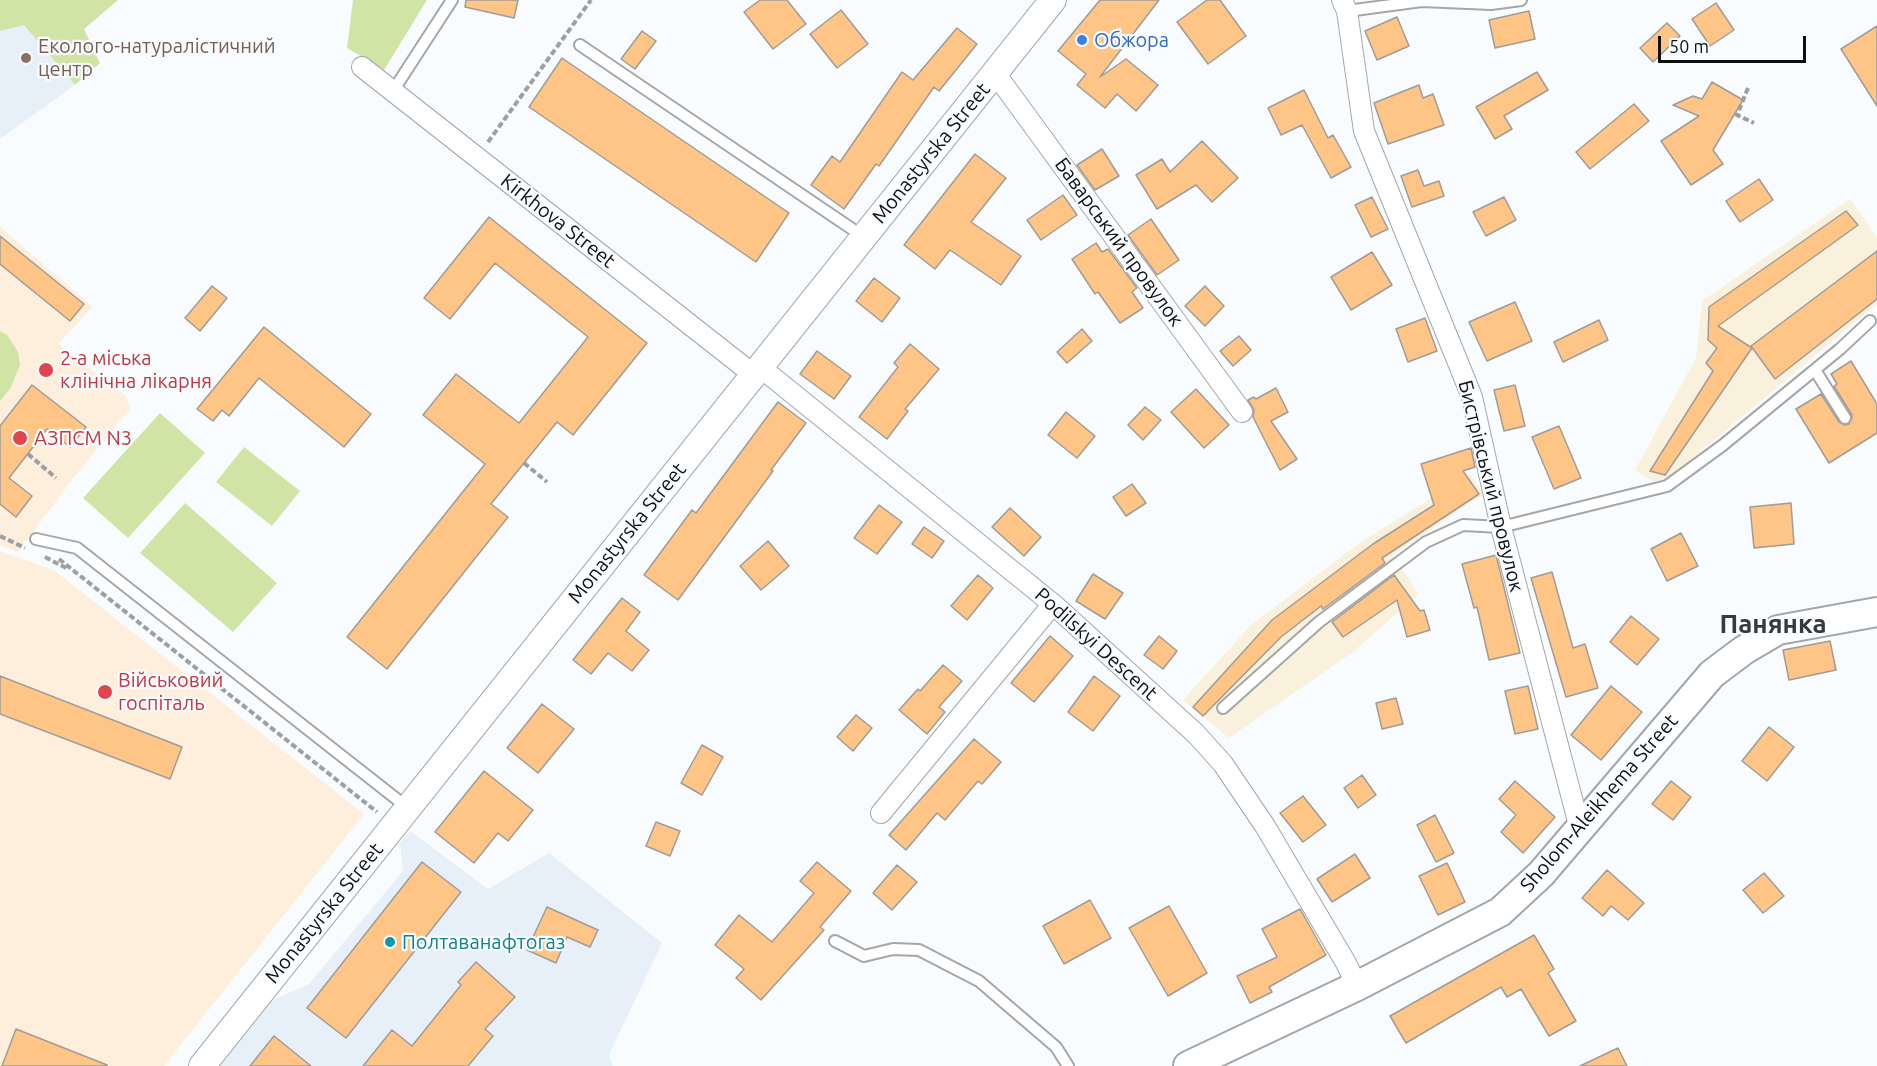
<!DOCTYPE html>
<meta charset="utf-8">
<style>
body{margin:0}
#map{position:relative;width:1877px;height:1066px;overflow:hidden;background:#f9fcfe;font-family:Ubuntu,sans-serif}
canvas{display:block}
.scale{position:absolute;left:1658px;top:36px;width:148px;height:27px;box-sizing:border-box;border:3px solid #0f1011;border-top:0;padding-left:8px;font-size:18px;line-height:21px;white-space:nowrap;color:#0f1011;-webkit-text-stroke:4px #f9fcfe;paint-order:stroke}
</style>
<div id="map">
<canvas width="1877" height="1066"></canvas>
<div class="scale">50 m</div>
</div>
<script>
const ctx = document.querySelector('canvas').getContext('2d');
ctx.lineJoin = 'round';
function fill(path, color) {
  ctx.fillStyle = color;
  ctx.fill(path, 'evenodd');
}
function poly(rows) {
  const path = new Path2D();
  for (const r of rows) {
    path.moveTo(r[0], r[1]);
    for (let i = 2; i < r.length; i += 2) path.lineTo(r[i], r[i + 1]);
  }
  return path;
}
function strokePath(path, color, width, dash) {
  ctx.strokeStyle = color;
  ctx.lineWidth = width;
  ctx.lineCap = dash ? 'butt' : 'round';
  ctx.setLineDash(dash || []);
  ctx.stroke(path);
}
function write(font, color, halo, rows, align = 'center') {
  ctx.font = font + ' Ubuntu,sans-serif';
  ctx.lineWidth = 4.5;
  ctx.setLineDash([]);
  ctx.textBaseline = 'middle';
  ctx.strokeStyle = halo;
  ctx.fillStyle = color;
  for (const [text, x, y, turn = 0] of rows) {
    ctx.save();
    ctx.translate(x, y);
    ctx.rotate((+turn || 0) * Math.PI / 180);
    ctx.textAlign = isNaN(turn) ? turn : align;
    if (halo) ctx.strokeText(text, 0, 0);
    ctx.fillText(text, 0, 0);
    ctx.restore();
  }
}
const built = poly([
 [24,24,75,85,0,139,0,31],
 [410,831,488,889,549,853,662,943,609,1055,613,1066,217,1066,270,1001,309,984,403,871,400,843]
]);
const industrial = poly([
 [1850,199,1877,237,1877,304,1671,476,1654,482,1635,470,1696,358,1702,301],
 [1470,474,1484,494,1393,555,1419,594,1353,652,1229,738,1183,700,1250,626,1358,544]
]);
const medical = poly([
 [0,227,93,307,58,344,126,396,130,409,78,472,18,552,0,545],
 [0,551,55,571,364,814,164,1066,0,1066]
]);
const green = poly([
 [0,0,118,0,84,29,100,63,75,85,24,25,0,31],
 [353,0,427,0,384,70,347,48],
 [0,331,7,335,18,352,20,365,10,389,0,401],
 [160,413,205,453,128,538,83,498],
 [244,447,300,491,272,526,216,482],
 [185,503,277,583,233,632,140,553]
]);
const building = poly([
 [466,0,518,0,514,18,465,7,466,0],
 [760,0,787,0,806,24,773,49,744,12,760,0],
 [1100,0,1159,0,1100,77,1126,59,1158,85,1136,111,1117,94,1105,108,1077,85,1086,74,1058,51,1100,0],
 [1207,0,1220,0,1246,36,1208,64,1177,22,1207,0],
 [1716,3,1734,30,1710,46,1692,19,1716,3],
 [841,10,868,44,837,68,810,34,841,10],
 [1529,11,1535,39,1495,48,1489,20,1529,11],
 [1397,17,1409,46,1377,60,1365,31,1397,17],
 [1667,23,1680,36,1653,62,1640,48,1667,23],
 [1877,26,1877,106,1841,49,1877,26],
 [957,28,977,44,939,91,934,87,879,166,876,164,844,209,811,185,832,156,840,162,902,72,913,80,957,28],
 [642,31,656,41,635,69,621,59,642,31],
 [562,58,789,213,756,262,529,107,562,58],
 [1537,72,1548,90,1504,116,1512,129,1495,139,1476,107,1537,72],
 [1712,82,1743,100,1713,150,1723,164,1691,185,1661,141,1699,116,1673,105,1693,96,1702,99,1712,82],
 [1419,85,1423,98,1433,94,1444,125,1388,144,1374,103,1419,85],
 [1304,90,1328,138,1333,135,1351,167,1331,178,1302,125,1281,135,1268,108,1304,90],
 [1634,104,1649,121,1590,169,1576,152,1634,104],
 [1202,141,1238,178,1212,202,1196,185,1157,209,1136,175,1162,159,1170,172,1202,141],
 [1102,149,1119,176,1095,190,1077,165,1102,149],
 [975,154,1006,178,971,222,1021,256,1001,285,950,250,935,269,904,245,975,154],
 [1418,170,1424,186,1439,181,1444,196,1412,207,1401,176,1418,170],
 [1759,179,1773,200,1740,222,1726,201,1759,179],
 [1063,195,1077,215,1041,240,1027,220,1063,195],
 [1372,197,1388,229,1371,237,1355,205,1372,197],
 [1504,197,1516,220,1486,236,1473,212,1504,197],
 [1846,211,1858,225,1718,326,1752,348,1665,475,1650,471,1713,371,1706,363,1717,348,1708,340,1709,307,1846,211],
 [489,217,647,343,573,435,557,422,491,504,508,517,387,669,347,637,485,464,423,415,456,374,519,423,588,337,495,263,450,319,424,298,489,217],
 [1151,219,1179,260,1157,275,1128,235,1151,219],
 [0,236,84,304,70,321,0,264,0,236],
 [1096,243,1102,252,1108,249,1137,288,1132,292,1143,308,1120,323,1098,292,1095,294,1072,259,1096,243],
 [1877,251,1877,299,1775,379,1751,346,1877,251],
 [1372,252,1392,285,1351,310,1331,277,1372,252],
 [874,278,900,298,882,322,856,301,874,278],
 [212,286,227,298,200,331,185,318,212,286],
 [1205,286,1224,306,1205,326,1185,306,1205,286],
 [1515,302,1532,341,1487,361,1469,322,1515,302],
 [1425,318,1437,351,1408,362,1396,329,1425,318],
 [1599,320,1608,340,1563,362,1554,342,1599,320],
 [264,327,371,414,344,447,259,378,229,416,222,410,213,421,197,409,264,327],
 [1082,329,1092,341,1067,363,1057,352,1082,329],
 [1239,336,1251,350,1233,366,1220,351,1239,336],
 [910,344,939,369,905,409,908,411,887,439,859,417,898,367,894,363,910,344],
 [817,351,851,376,834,399,800,374,817,351],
 [1851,361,1877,404,1877,433,1829,463,1796,409,1821,394,1839,422,1845,425,1849,424,1852,418,1852,415,1834,386,1837,384,1831,374,1851,361],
 [32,385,86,427,70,447,47,429,9,478,32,496,16,517,0,504,0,426,32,385],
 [1515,385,1525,426,1504,431,1494,390,1515,385],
 [1276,388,1288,412,1271,421,1297,459,1280,470,1253,417,1254,410,1248,400,1254,397,1256,399,1276,388],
 [1196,389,1229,425,1204,448,1171,412,1196,389],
 [778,402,806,423,771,470,773,471,678,600,644,575,692,510,696,513,778,402],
 [1145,407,1161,420,1143,440,1128,425,1145,407],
 [1066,412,1095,436,1077,458,1048,435,1066,412],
 [1559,426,1581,478,1554,489,1532,437,1559,426],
 [1471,448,1475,467,1463,471,1479,494,1382,558,1385,563,1323,609,1321,606,1281,637,1203,716,1193,707,1272,620,1373,544,1434,505,1421,464,1471,448],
 [1132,484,1146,503,1126,516,1113,497,1132,484],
 [1791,503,1794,544,1754,548,1750,507,1791,503],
 [879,505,902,522,877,554,854,538,879,505],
 [1010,508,1041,537,1024,556,992,527,1010,508],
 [924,527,944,541,932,558,912,544,924,527],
 [1681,533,1698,566,1667,581,1651,549,1681,533],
 [768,541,789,566,761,590,740,566,768,541],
 [1496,555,1520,653,1489,660,1477,607,1474,608,1462,564,1496,555],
 [1552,572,1573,648,1585,644,1598,688,1566,697,1531,578,1552,572],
 [1093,574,1123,593,1105,619,1076,601,1093,574],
 [978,575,993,588,967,620,951,606,978,575],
 [1394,575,1420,611,1424,610,1430,630,1407,637,1397,600,1343,637,1332,622,1394,575],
 [622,598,640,612,626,631,649,650,632,671,608,653,591,674,573,660,622,598],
 [1631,616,1659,639,1637,665,1610,642,1631,616],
 [1050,636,1073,656,1034,702,1011,683,1050,636],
 [1159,636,1177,651,1163,669,1144,655,1159,636],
 [1830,641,1836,670,1789,680,1783,650,1830,641],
 [943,665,962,681,939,707,945,712,927,734,899,710,918,689,920,691,943,665],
 [0,676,182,747,170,779,0,714,0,676],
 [1094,676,1120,696,1093,731,1068,712,1094,676],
 [1528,686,1538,729,1515,734,1505,691,1528,686],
 [1611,686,1642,712,1601,760,1571,735,1611,686],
 [1396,698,1403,724,1382,729,1376,703,1396,698],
 [542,704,574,729,538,773,507,748,542,704],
 [856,715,872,728,853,751,837,737,856,715],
 [1769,727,1794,747,1767,781,1742,761,1769,727],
 [974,739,1001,762,982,784,978,781,945,820,937,813,906,850,889,835,974,739],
 [702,745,723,757,702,795,681,783,702,745],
 [484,771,533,810,508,841,498,833,474,863,435,832,484,771],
 [1362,775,1376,795,1358,808,1344,788,1362,775],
 [1515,781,1555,817,1523,853,1501,832,1516,815,1499,799,1515,781],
 [1671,781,1691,797,1673,820,1652,804,1671,781],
 [1303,796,1326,825,1303,842,1280,813,1303,796],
 [1435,815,1454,853,1436,862,1417,825,1435,815],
 [656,822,680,831,670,856,646,846,656,822],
 [1355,854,1370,878,1332,902,1317,879,1355,854],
 [422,862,461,892,346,1038,307,1008,422,862],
 [817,862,851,891,820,927,824,930,761,1000,736,978,744,969,715,945,739,915,772,942,814,893,800,881,817,862],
 [1447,863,1465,902,1438,915,1419,876,1447,863],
 [897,865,917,882,892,910,873,893,897,865],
 [1607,870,1644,903,1628,920,1611,906,1603,916,1582,898,1607,870],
 [1764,873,1784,896,1763,913,1743,890,1764,873],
 [1090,900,1111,938,1064,964,1043,926,1090,900],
 [1169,906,1207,973,1168,996,1129,928,1169,906],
 [547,907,598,930,590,947,567,937,556,963,527,950,547,907],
 [1300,909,1326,955,1269,987,1272,992,1250,1003,1237,976,1277,957,1262,929,1300,909],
 [1534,935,1554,969,1548,973,1576,1021,1549,1036,1521,989,1507,997,1501,987,1406,1043,1390,1016,1534,935],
 [476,962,515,997,485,1029,493,1036,468,1066,363,1066,392,1030,412,1046,461,985,458,982,476,962],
 [16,1029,107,1065,107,1066,2,1066,16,1029],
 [274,1036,311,1066,250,1066,274,1036],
 [1618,1048,1627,1066,1580,1066,1618,1048]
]);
const path = poly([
 [1748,88,1737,115,1754,123],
 [488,142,591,0],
 [28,454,56,478],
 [524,463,547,482],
 [0,536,25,548],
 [45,557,68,569],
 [59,559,377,812]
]);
const service = poly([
 [1347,11,1422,1,1491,4,1521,0],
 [580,45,864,237],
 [393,91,452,0],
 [1815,370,1845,418],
 [36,539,77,548,408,808],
 [1223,708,1319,622,1426,542,1463,525,1501,527,1667,486,1723,445,1840,349,1870,321],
 [835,941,864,956,893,949,919,950,979,981,1056,1047,1068,1066]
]);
const minor = poly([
 [1342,0,1347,11,1364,131,1472,397,1501,527,1580,829],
 [362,67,754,375],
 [995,73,1242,412],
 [760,367,1053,604,1196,734,1223,764,1265,826,1346,963,1357,986],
 [881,813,1053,604]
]);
const tertiary = poly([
 [202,1066,1053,0]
]);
const secondary = poly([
 [1188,1066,1357,986,1500,912,1541,874,1712,674,1744,650,1778,630,1877,612]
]);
const markers = [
 [1082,40,6,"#3f7fe0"],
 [26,58,6,"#8d6e63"],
 [46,370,8,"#e0444e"],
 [20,438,8,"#e0444e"],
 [105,692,8,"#e0444e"],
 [390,942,6,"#0f9aa8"]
];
const shopNames = [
 ["Обжора",1094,40]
];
const educationNames = [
 ["Еколого-натуралістичний",38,46],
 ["центр",38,69]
];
const streetNames = [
 ["Monastyrska Street",931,153,-51],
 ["Kirkhova Street",558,221,38],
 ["Баварський провулок",1119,242,54],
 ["Бистрівський провулок",1491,486,76],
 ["Monastyrska Street",627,533,-51],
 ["Podilskyi Descent",1096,644,42],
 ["Sholom-Aleikhema Street",1599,803,-49],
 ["Monastyrska Street",324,913,-51]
];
const healthNames = [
 ["2-а міська",60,358],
 ["клінічна лікарня",60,381],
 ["АЗПСМ N3",34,438],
 ["Військовий",118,680],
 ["госпіталь",118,703]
];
const cultureNames = [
 ["Полтаванафтогаз",402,942]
];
const districtNames = [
 ["Панянка",1773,624]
];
fill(built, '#e7f0f9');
fill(industrial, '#f9f1db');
fill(medical, '#feefdc');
fill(green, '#d0e5a5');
fill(building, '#fec587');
strokePath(building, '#9f9c99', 1.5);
strokePath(service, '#a3a7a9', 14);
strokePath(minor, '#a3a7a9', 22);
strokePath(tertiary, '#a3a7a9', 28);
strokePath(secondary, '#a3a7a9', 32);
strokePath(path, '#9d9fa1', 4, [6, 3]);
strokePath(service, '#fff', 10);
strokePath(minor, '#fff', 20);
strokePath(tertiary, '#fff', 26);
strokePath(secondary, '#fff', 28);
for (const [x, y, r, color] of markers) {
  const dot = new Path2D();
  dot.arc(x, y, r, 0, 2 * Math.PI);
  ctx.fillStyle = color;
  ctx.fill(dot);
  strokePath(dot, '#f9fcfe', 2);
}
write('20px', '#366cbe', '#f9fcfe', shopNames, 'left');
write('20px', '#785e54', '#f9fcfe', educationNames, 'left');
write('20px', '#0f1011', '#f9fcfe', streetNames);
write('20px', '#be3a42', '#f9fcfe', healthNames, 'left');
write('20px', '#0d838f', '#f9fcfe', cultureNames, 'left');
write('bold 26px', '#37393c', '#f9fcfe', districtNames);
</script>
